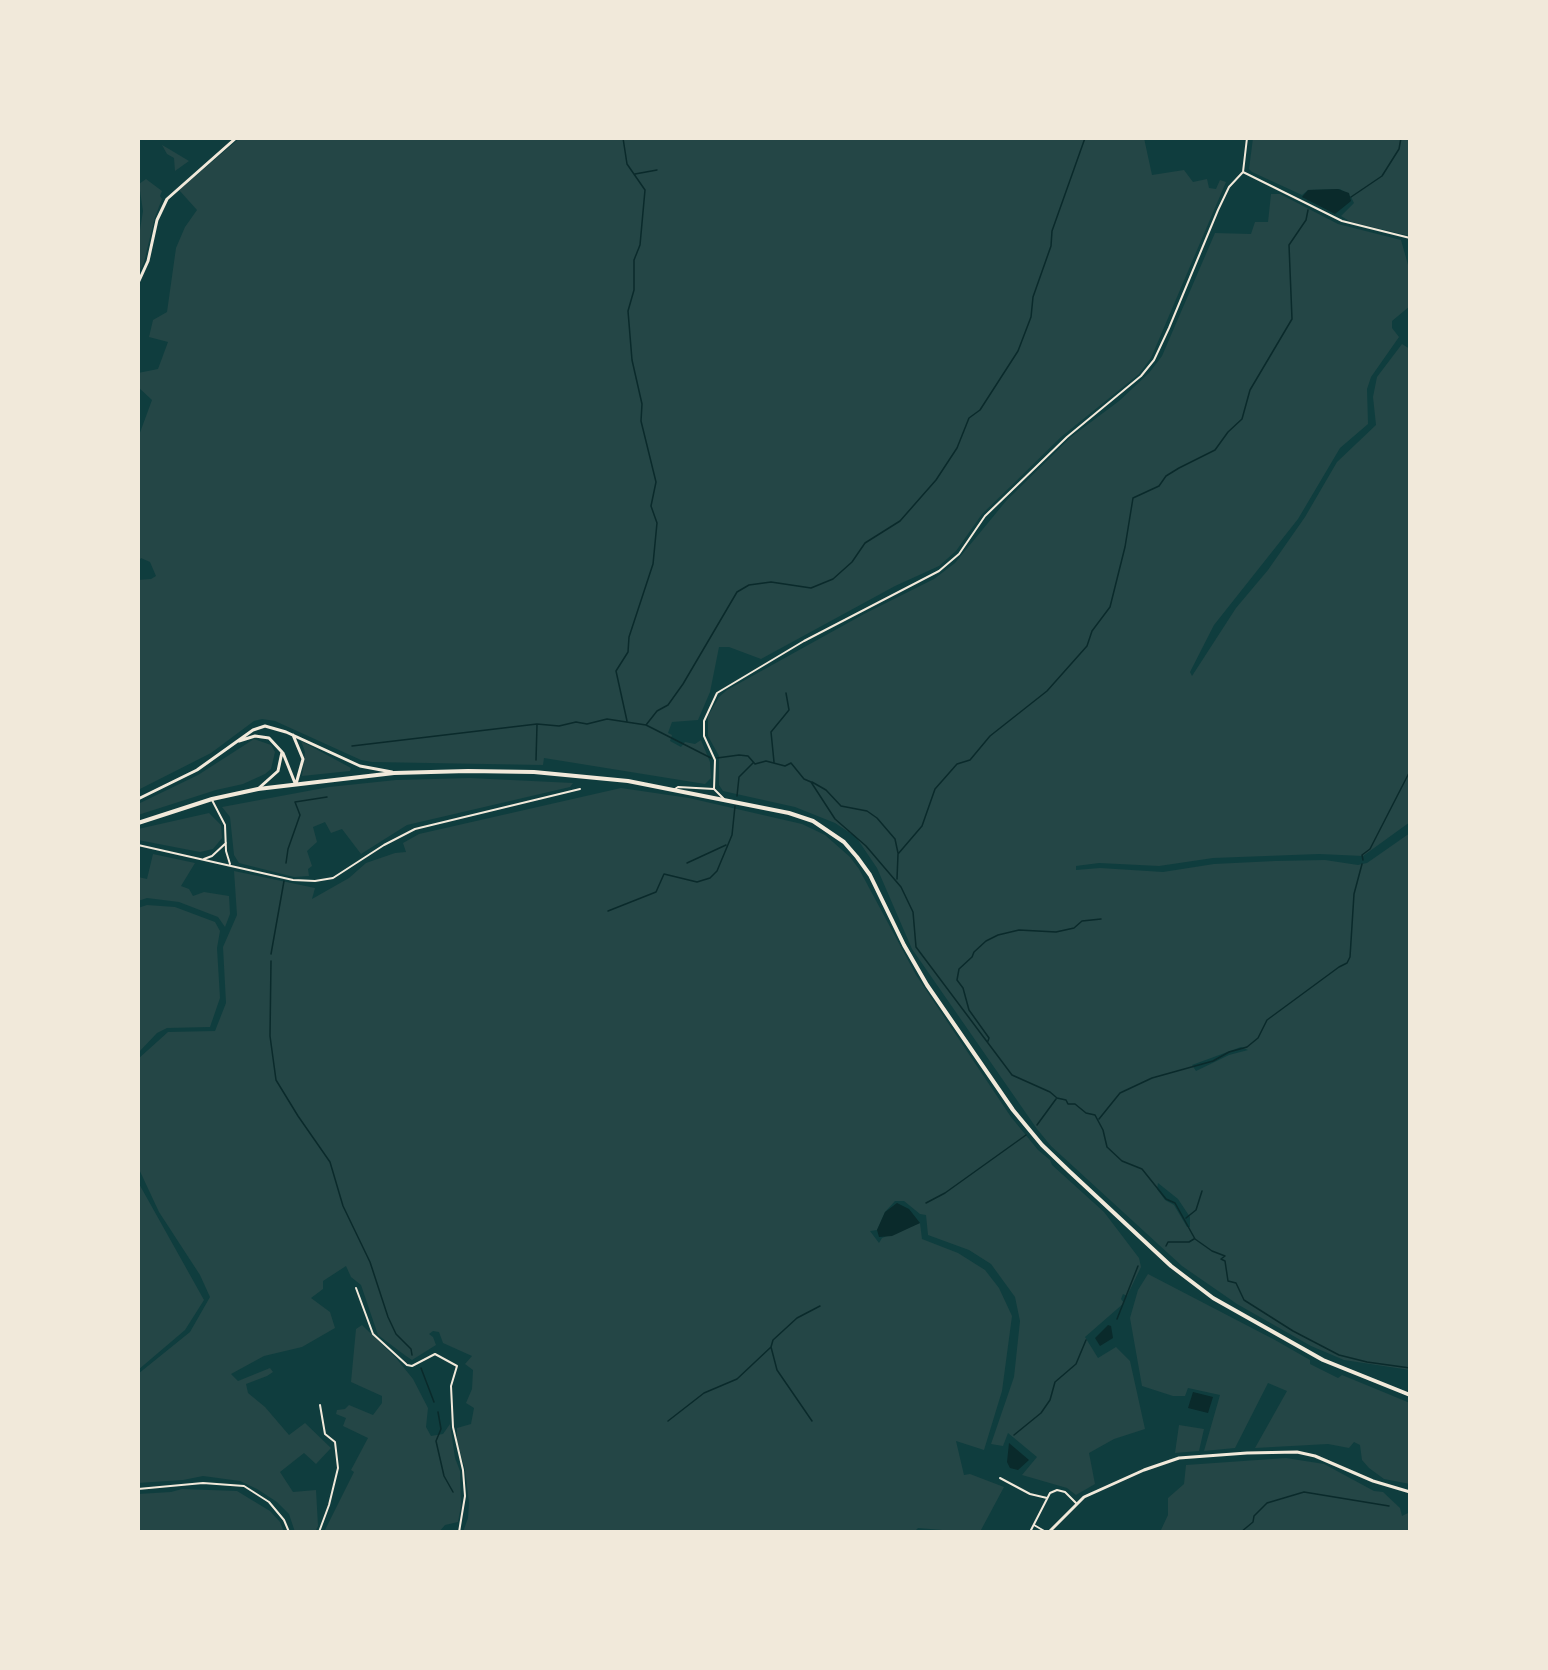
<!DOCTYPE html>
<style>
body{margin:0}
#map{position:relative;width:1548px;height:1670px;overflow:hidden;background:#0f3d3e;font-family:Helvetica,sans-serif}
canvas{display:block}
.frame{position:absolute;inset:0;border:140px solid #f1e9da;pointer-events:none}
</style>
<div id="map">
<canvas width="1548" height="1670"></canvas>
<div class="frame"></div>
</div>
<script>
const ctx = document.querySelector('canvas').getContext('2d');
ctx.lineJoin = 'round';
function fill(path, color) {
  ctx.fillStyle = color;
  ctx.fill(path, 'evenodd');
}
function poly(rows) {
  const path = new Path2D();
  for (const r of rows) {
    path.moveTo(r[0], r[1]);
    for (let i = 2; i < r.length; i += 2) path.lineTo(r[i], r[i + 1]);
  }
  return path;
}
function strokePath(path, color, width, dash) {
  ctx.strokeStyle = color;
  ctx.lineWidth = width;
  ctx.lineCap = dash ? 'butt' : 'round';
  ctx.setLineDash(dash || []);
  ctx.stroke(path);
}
const green = poly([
 [240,138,1144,138,1152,175,1184,170,1193,182,1207,179,1209,188,1216,189,1220,180,1226,182,1151,358,1139,374,1061,437,1010,487,982,514,956,551,939,566,895,586,761,659,729,647,719,647,710,692,698,720,672,722,668,733,672,735,670,741,681,747,685,742,695,744,701,740,710,762,711,778,705,784,544,758,543,765,372,762,361,760,275,721,262,719,254,721,211,753,138,790,138,580,151,579,156,576,150,562,141,558,138,562,138,438,152,400,138,387,138,373,158,369,168,342,149,337,153,320,167,312,176,248,185,227,197,210,179,190],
 [1253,138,1410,138,1410,236,1351,222,1341,216,1354,203,1351,197,1340,189,1308,190,1302,195,1252,172,1249,169],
 [162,145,169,149,189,161,175,171,174,158,167,154],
 [146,179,162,191,160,196,162,199,155,217,144,262,138,275,138,242,143,211,139,184],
 [1271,194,1280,194,1338,224,1401,240,1410,272,1410,306,1392,321,1392,328,1399,337,1371,377,1367,389,1368,424,1340,448,1298,519,1214,625,1190,672,1192,676,1236,608,1268,570,1305,517,1337,462,1376,425,1373,397,1377,377,1402,344,1410,349,1410,822,1363,856,1319,854,1213,858,1159,866,1099,863,1076,866,1076,870,1100,868,1163,872,1214,864,1275,861,1325,860,1358,865,1367,863,1410,833,1410,1370,1344,1360,1311,1346,1237,1304,1182,1266,1051,1146,1037,1129,912,949,877,868,856,837,835,823,795,807,723,791,719,785,719,756,708,736,708,716,719,697,727,690,864,614,934,579,955,563,1006,501,1071,437,1119,401,1149,373,1162,356,1215,233,1251,234,1255,222,1268,222],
 [1241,1047,1248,1050,1229,1055,1196,1071,1192,1065],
 [1158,1183,1178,1199,1190,1217,1190,1227,1187,1227,1174,1205,1165,1200,1157,1189],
 [254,739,271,745,275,752,271,769,265,774,243,784,216,790,138,815,138,804,198,775],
 [301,741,351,768,350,771,302,776,305,752],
 [470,778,573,783,570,787,407,825,361,854,342,829,331,833,325,822,313,827,317,842,307,851,312,866,308,869,309,876,294,877,239,863,234,855,230,817,222,807,329,787,396,780],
 [621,788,689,798,802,824,825,835,850,857,859,869,916,975,1011,1117,1038,1150,1050,1160,1052,1165,1104,1212,1139,1258,1141,1267,1127,1296,1123,1294,1121,1299,1124,1303,1085,1337,1098,1358,1116,1347,1130,1361,1145,1429,1114,1439,1089,1453,1095,1484,1076,1495,1067,1488,1022,1475,1037,1457,1008,1433,1003,1446,991,1444,1014,1377,1020,1321,1015,1297,991,1264,969,1250,928,1235,926,1215,920,1214,904,1201,895,1201,885,1212,877,1230,870,1231,879,1243,882,1238,920,1223,922,1239,958,1253,985,1270,999,1288,1012,1316,1002,1391,984,1450,956,1441,964,1475,970,1474,1004,1487,981,1530,966,1532,918,1528,914,1532,463,1532,468,1518,469,1503,465,1469,457,1441,457,1428,471,1424,474,1408,466,1403,472,1389,473,1370,465,1364,472,1356,443,1343,439,1332,433,1331,429,1334,433,1337,436,1345,412,1360,406,1356,378,1335,361,1285,351,1277,346,1266,323,1281,323,1289,311,1298,330,1312,335,1328,302,1347,264,1356,231,1374,238,1381,270,1368,273,1372,267,1376,246,1384,248,1393,265,1407,289,1435,305,1423,331,1448,316,1464,304,1453,280,1472,293,1492,316,1490,318,1526,315,1532,295,1532,289,1514,277,1502,257,1489,240,1481,203,1476,183,1480,138,1483,138,1374,190,1332,210,1297,200,1275,159,1212,138,1167,138,1059,168,1032,215,1031,226,1003,223,947,237,915,234,871,315,888,312,899,349,878,366,863,395,853,406,852,403,843,419,834],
 [209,813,221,825,222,838,213,849,200,852,138,840,138,829],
 [153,854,195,863,181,886,189,889,193,896,204,892,229,896,230,914,225,927,218,917,179,902,147,898,138,901,138,877,147,879],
 [147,905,175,907,215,922,220,931,217,948,220,998,210,1027,167,1028,157,1033,138,1053,138,908],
 [138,1182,204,1300,185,1330,138,1370],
 [1148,1274,1275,1340,1310,1360,1310,1364,1338,1378,1342,1375,1410,1403,1410,1484,1384,1479,1369,1468,1362,1460,1360,1445,1354,1442,1349,1448,1328,1444,1255,1448,1287,1391,1268,1383,1235,1448,1204,1451,1220,1395,1188,1388,1185,1396,1173,1396,1142,1386,1130,1318,1138,1290],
 [362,1325,396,1358,413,1379,428,1408,426,1427,431,1436,443,1434,450,1424,455,1458,460,1471,461,1506,458,1522,445,1525,439,1532,324,1532,354,1472,351,1470,368,1438,343,1426,346,1418,336,1414,337,1410,345,1409,349,1405,373,1415,382,1403,382,1396,351,1382,356,1329],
 [1179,1425,1204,1429,1199,1451,1175,1453],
 [1286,1458,1324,1464,1374,1491,1383,1492,1400,1508,1402,1516,1410,1512,1410,1532,1160,1532,1168,1515,1168,1498,1184,1484,1186,1465],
 [182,1489,237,1491,270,1511,280,1522,284,1532,138,1532,138,1494,171,1492]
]);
const water = poly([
 [1338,189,1349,193,1351,201,1335,214,1302,197,1308,190],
 [897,1203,909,1209,920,1223,892,1236,879,1237,877,1230,885,1212],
 [1108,1325,1111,1326,1113,1338,1100,1346,1095,1338],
 [1193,1392,1213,1397,1208,1413,1188,1408],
 [1009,1443,1029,1460,1018,1470,1010,1468,1007,1462]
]);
const stream = poly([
 [623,138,627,164,645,190,640,245,634,260,634,290,628,311,632,360,642,404,641,421,656,482,651,506,657,523,653,564,629,637,628,652,616,671,627,721],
 [635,174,657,170],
 [1351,197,1382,176,1399,149,1401,138],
 [646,725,657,711,668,705,683,684,737,592,749,585,771,582,811,588,833,579,852,562,865,543,900,521,936,480,957,448,969,418,980,410,1018,351,1031,317,1033,297,1051,246,1052,231,1085,138],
 [352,746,537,724,559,726,576,722,587,724,607,719,646,725,711,758],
 [717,758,739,755,748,756,755,764,766,761,785,766,791,763,804,779,811,782,835,819,866,846,901,887,913,912,916,947,1012,1075,1050,1092,1057,1098,1066,1100,1068,1104,1075,1104,1086,1113,1095,1115,1103,1130,1107,1147,1122,1161,1142,1169,1166,1199,1175,1203,1195,1239,1212,1251,1225,1256,1221,1259,1225,1261,1228,1281,1236,1283,1244,1300,1293,1331,1339,1355,1367,1362,1410,1368],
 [536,760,537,725],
 [774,762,771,732,789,710,786,693],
 [812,782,826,790,841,806,867,811,877,818,895,839,898,853],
 [737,796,739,777,753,763],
 [1363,860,1362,855,1370,849,1410,771],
 [286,863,288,849,300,815,295,802,327,797],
 [687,863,726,845],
 [897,879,898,854,922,826,935,789,957,764,970,760,990,736,1047,691,1087,646,1092,631,1110,607,1125,547,1133,498,1159,486,1166,476,1179,468,1215,450,1228,432,1242,419,1250,390,1292,319,1289,245,1306,220,1308,210],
 [608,911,656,892,664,874,697,882,710,878,717,871,732,835,735,806],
 [271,954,284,881],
 [271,961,270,1036,276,1080,298,1116,330,1162,343,1206,370,1262,388,1317,396,1334,411,1349,412,1355],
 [988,1041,989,1038,969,1010,963,988,957,980,959,969,972,957,974,952,986,941,998,935,1019,930,1056,932,1074,928,1082,921,1101,919],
 [1099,1119,1120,1093,1152,1078,1213,1061,1229,1052,1247,1047,1258,1038,1267,1020,1339,967,1347,963,1350,957,1354,894,1362,864],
 [1037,1125,1056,1099],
 [926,1203,945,1193,1026,1135],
 [1186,1218,1196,1210,1202,1191],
 [1166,1246,1168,1242,1189,1242,1194,1239],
 [1117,1319,1138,1266],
 [421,1368,434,1402],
 [438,1412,441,1429,436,1441,444,1476,453,1492],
 [668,1421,704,1393,737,1379,771,1347],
 [812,1421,777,1370,771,1347,773,1340,797,1318,820,1306],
 [1014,1435,1041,1413,1050,1400,1055,1382,1076,1364,1086,1340],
 [1241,1532,1253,1522,1254,1516,1267,1503,1304,1492,1389,1506]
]);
const minor = poly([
 [1243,172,1342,221,1410,238],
 [675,789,678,787,714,789,715,760,704,736,704,721,717,693,804,641,939,571,959,554,985,516,1067,437,1141,376,1154,360,1169,328,1218,210,1229,187,1243,172,1247,138],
 [714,789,724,799],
 [212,800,225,825,226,851,230,864],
 [138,845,293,880,315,881,333,878,384,845,415,829,580,789],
 [204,859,212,856,226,843],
 [356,1288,373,1334,407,1365,412,1366,435,1354,457,1366,451,1386,453,1427,463,1470,465,1496,459,1532],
 [1000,1478,1030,1494,1047,1498],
 [138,1489,203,1483,244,1486,269,1502,284,1520,289,1532],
 [1034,1525,1046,1532],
 [319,1532,329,1505,338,1468,335,1442,325,1434,320,1405],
 [1030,1532,1050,1493,1057,1490,1065,1492,1076,1503]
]);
const tertiary = poly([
 [138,283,148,261,157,220,167,199,236,138],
 [1049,1532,1084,1497,1144,1470,1179,1458,1247,1453,1297,1452,1315,1456,1373,1481,1410,1492]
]);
const secondary = poly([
 [293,735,303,759,296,784],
 [239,741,255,736,269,738,282,752,278,771,259,788],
 [283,753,295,783],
 [138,799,197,770,253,730,265,726,286,732,360,766,392,772]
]);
const primary = poly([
 [138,823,212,799,258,789,394,773,468,771,534,772,628,781,789,813,813,821,844,842,857,857,870,875,904,945,927,985,1013,1110,1042,1145,1069,1171,1171,1266,1213,1298,1323,1360,1410,1395]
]);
fill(green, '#244646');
fill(water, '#0a2a2b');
strokePath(stream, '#0a2a2b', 1.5);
strokePath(minor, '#f1e9da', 2);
strokePath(tertiary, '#f1e9da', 3);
strokePath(secondary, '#f1e9da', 3);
strokePath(primary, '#f1e9da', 4);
</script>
